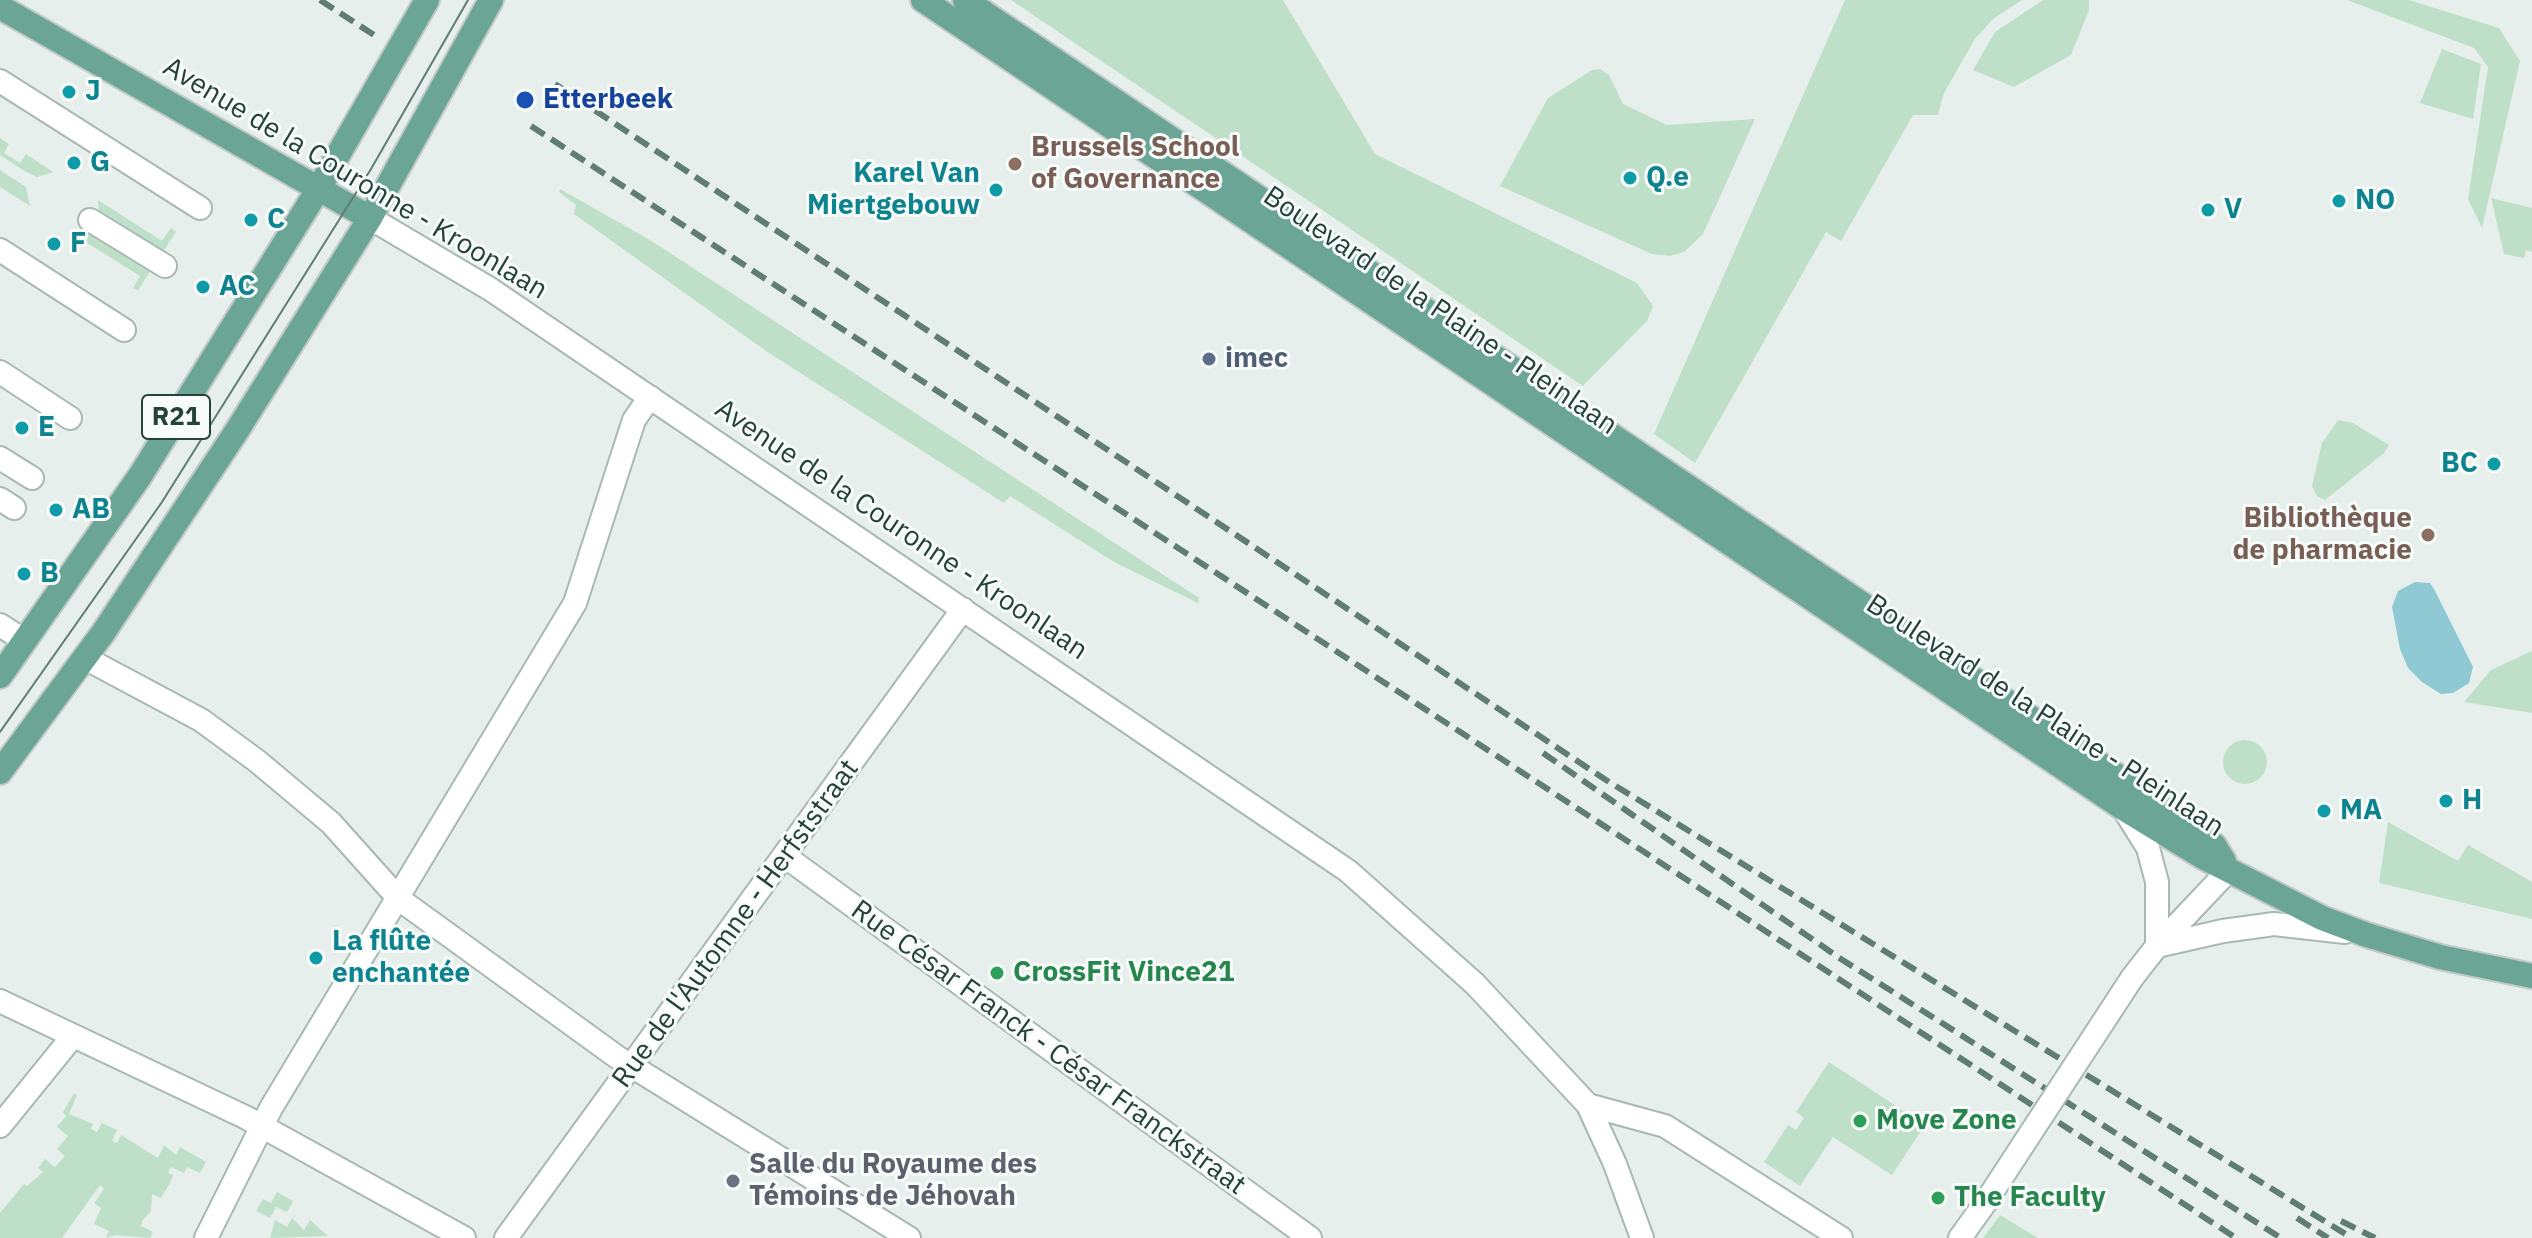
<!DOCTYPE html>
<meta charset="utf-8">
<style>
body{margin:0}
canvas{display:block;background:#e6efeb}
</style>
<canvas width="2532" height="1238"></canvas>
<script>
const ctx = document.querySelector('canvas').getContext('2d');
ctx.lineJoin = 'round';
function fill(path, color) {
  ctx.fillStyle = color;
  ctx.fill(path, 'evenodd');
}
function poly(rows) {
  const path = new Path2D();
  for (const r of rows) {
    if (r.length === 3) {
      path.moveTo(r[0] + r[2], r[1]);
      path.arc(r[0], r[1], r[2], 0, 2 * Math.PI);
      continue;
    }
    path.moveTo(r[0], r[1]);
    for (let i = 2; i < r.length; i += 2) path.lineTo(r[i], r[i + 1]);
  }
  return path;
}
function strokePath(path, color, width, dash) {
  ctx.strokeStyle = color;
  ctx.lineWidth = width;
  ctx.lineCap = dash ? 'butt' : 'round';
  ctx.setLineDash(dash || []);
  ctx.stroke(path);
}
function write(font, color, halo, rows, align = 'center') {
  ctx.font = font + ' "IBM Plex Sans",sans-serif';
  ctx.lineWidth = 6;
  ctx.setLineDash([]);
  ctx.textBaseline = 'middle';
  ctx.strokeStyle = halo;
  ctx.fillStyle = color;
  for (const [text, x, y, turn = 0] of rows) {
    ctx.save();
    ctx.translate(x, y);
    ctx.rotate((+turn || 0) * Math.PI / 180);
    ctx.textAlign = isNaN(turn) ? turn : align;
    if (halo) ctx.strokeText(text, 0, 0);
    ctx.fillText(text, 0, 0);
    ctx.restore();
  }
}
const green = poly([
 [1011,0,1283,0,1375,154,1637,283,1653,306,1647,321,1583,386],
 [1845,0,2022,0,1993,19,1975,39,1944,93,1938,115,1913,115,1841,241,1826,232,1695,463,1654,434],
 [2043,0,2089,0,2089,10,2071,55,2014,87,1973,70,1995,32],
 [2347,0,2409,0,2499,28,2520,61,2482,228,2468,199,2488,67,2474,48],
 [2442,49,2481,64,2473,119,2420,103],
 [1600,69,1609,75,1623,104,1667,125,1755,119,1703,234,1684,252,1670,256,1652,254,1500,186,1548,98,1592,70],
 [0,138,9,144,4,153,20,163,26,154,53,172,37,177,26,172,0,155],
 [0,170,26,187,30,206,0,187],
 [560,189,650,240,1199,598,1198,603,1114,562,1010,496,1004,503,766,351,574,214,576,205,559,192],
 [2491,198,2532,208,2532,252,2526,250,2524,258,2504,254],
 [98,200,162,241,171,228,176,232,163,252,99,217],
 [86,228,149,265,150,271,138,291,133,288,140,276,76,236],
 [2338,420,2353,423,2389,445,2384,453,2325,500,2317,496,2312,486,2322,443],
 [2532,651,2532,713,2464,702,2491,670],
 [2245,762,22],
 [2388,822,2458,861,2468,845,2532,882,2532,919,2379,883],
 [1829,1062,1925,1125,1892,1175,1833,1137,1800,1186,1764,1162,1788,1125,1796,1130,1804,1118,1796,1112],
 [74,1093,77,1095,69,1114,93,1124,91,1129,97,1132,102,1123,117,1130,112,1141,117,1143,121,1135,158,1158,164,1145,176,1155,180,1147,206,1162,200,1173,187,1167,184,1173,171,1167,168,1173,173,1175,170,1183,161,1198,152,1194,151,1211,142,1221,141,1226,153,1232,150,1238,116,1235,106,1238,109,1231,94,1224,101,1208,94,1203,104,1189,100,1185,62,1238,0,1238,0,1213,24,1184,27,1186,43,1172,38,1168,45,1159,55,1167,65,1156,57,1149,68,1136,57,1127,66,1116,63,1112],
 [277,1192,293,1201,287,1212,276,1207,270,1218,256,1211,263,1199,271,1203],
 [2000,1215,2038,1238,1983,1238],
 [292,1218,304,1230,310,1220,328,1236,270,1238,275,1220,287,1227]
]);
const water = poly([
 [2415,582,2430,583,2434,589,2473,667,2469,683,2453,693,2441,694,2422,682,2408,668,2400,649,2392,607,2398,591]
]);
const minor = poly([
 [0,81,200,208],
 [370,218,490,289,1348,871,1475,984,1588,1105,1615,1164,1642,1238],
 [90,220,165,266],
 [0,250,124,330],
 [0,372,70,418],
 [0,458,32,478],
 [0,499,14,508],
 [0,625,25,641],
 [85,658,201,720,257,761,331,823,399,899,617,1057,909,1238],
 [2123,808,2148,848,2157,882,2157,946],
 [786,857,1310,1238],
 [2157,946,2223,931,2274,924,2345,932],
 [2132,978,2157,946,2229,870],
 [0,1001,245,1117,464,1238],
 [1588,1105,1665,1126,1841,1238],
 [0,1126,73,1036],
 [206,1238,271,1108,575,603,634,420,650,397],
 [506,1238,963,609],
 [1960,1238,1985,1203]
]);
const major = poly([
 [923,0,2123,808,2203,857,2322,918,2367,935,2440,957,2532,976],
 [965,0,2138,790,2214,845,2224,861],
 [0,7,370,218],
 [0,676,140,476,319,188,427,0],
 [0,772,103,633,238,429,370,218,491,0]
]);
const tram = poly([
 [0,732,162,502,371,169,468,0]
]);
const rail = poly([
 [320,0,377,37],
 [555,84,1606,780,2352,1238],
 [531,126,2236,1238],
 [1543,753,1841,959,2281,1238],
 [2297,1218,2328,1238],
 [2341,1221,2375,1238]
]);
const minorBridge = poly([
 [1985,1203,2132,978]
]);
const markers = [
 [69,92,8,"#0f9aa8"],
 [525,100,10,"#1a4fb4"],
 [74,163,8,"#0f9aa8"],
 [1015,164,8,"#8d6e63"],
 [1630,178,8,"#0f9aa8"],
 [996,190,8,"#0f9aa8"],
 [2339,201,8,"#0f9aa8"],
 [2208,210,8,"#0f9aa8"],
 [251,220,8,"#0f9aa8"],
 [54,244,8,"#0f9aa8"],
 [203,287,8,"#0f9aa8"],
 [1209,359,8,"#5c6f8a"],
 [22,428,8,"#0f9aa8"],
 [2494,464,8,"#0f9aa8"],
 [56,510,8,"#0f9aa8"],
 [2428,535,8,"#8d6e63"],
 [24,574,8,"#0f9aa8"],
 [2446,801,8,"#0f9aa8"],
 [2324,811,8,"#0f9aa8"],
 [316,958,8,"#0f9aa8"],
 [997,973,8,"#2e9e5b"],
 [1860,1121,8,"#2e9e5b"],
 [733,1181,8,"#6b7280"],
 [1938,1198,8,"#2e9e5b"]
];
const shields = [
 [176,417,68]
];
const shieldNames = [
 ["R21",176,417]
];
const cultureNames = [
 ["J",85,92],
 ["G",90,163],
 ["Karel Van",980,174,"right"],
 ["Miertgebouw",980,206,"right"],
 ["Q.e",1646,178],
 ["NO",2355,201],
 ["V",2224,210],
 ["C",267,220],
 ["F",70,244],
 ["AC",219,287],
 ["E",38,428],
 ["BC",2478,464,"right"],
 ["AB",72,510],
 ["B",40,574],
 ["H",2462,801],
 ["MA",2340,811],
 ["La flûte",332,942],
 ["enchantée",332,974]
];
const transitNames = [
 ["Etterbeek",543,100]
];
const educationNames = [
 ["Brussels School",1031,148],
 ["of Governance",1031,180],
 ["Bibliothèque",2412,519,"right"],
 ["de pharmacie",2412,551,"right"]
];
const streetNames = [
 ["Avenue de la Couronne - Kroonlaan",355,179,31],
 ["Boulevard de la Plaine - Pleinlaan",1440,311,34],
 ["Avenue de la Couronne - Kroonlaan",901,530,34],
 ["Boulevard de la Plaine - Pleinlaan",2045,716,33],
 ["Rue de l'Automne - Herfststraat",736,924,-54],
 ["Rue César Franck - César Franckstraat",1048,1048,36]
];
const serviceNames = [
 ["imec",1225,359]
];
const leisureNames = [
 ["CrossFit Vince21",1013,973],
 ["Move Zone",1876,1121],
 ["The Faculty",1954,1198]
];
const worshipNames = [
 ["Salle du Royaume des",749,1165],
 ["Témoins de Jéhovah",749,1197]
];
fill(green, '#bfe0c8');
fill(water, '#8ec9d4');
strokePath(minor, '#a8b8b2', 26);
strokePath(major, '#c2cac8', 28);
strokePath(minor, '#fff', 22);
strokePath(major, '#6aa596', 24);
strokePath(tram, '#5f7d75', 2);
strokePath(rail, '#5f7d75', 6, [16, 8]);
strokePath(minorBridge, '#a8b8b2', 26, []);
strokePath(minorBridge, '#fff', 22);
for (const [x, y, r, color] of markers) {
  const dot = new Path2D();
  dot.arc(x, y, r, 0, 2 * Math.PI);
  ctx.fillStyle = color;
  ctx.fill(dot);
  strokePath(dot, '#f7fbf9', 3);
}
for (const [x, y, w] of shields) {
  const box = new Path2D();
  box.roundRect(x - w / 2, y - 22, w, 44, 6);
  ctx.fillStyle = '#f7fbf9';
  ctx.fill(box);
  strokePath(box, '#24423a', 2);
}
write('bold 26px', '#24423a', null, shieldNames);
write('bold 28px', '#0d838f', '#f7fbf9', cultureNames, 'left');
write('bold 28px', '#164399', '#f7fbf9', transitNames, 'left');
write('bold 28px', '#785e54', '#f7fbf9', educationNames, 'left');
write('28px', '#24423a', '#f7fbf9', streetNames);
write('bold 28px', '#4e5e75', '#f7fbf9', serviceNames, 'left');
write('bold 28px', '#27864d', '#f7fbf9', leisureNames, 'left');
write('bold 28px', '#5b616d', '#f7fbf9', worshipNames, 'left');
</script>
